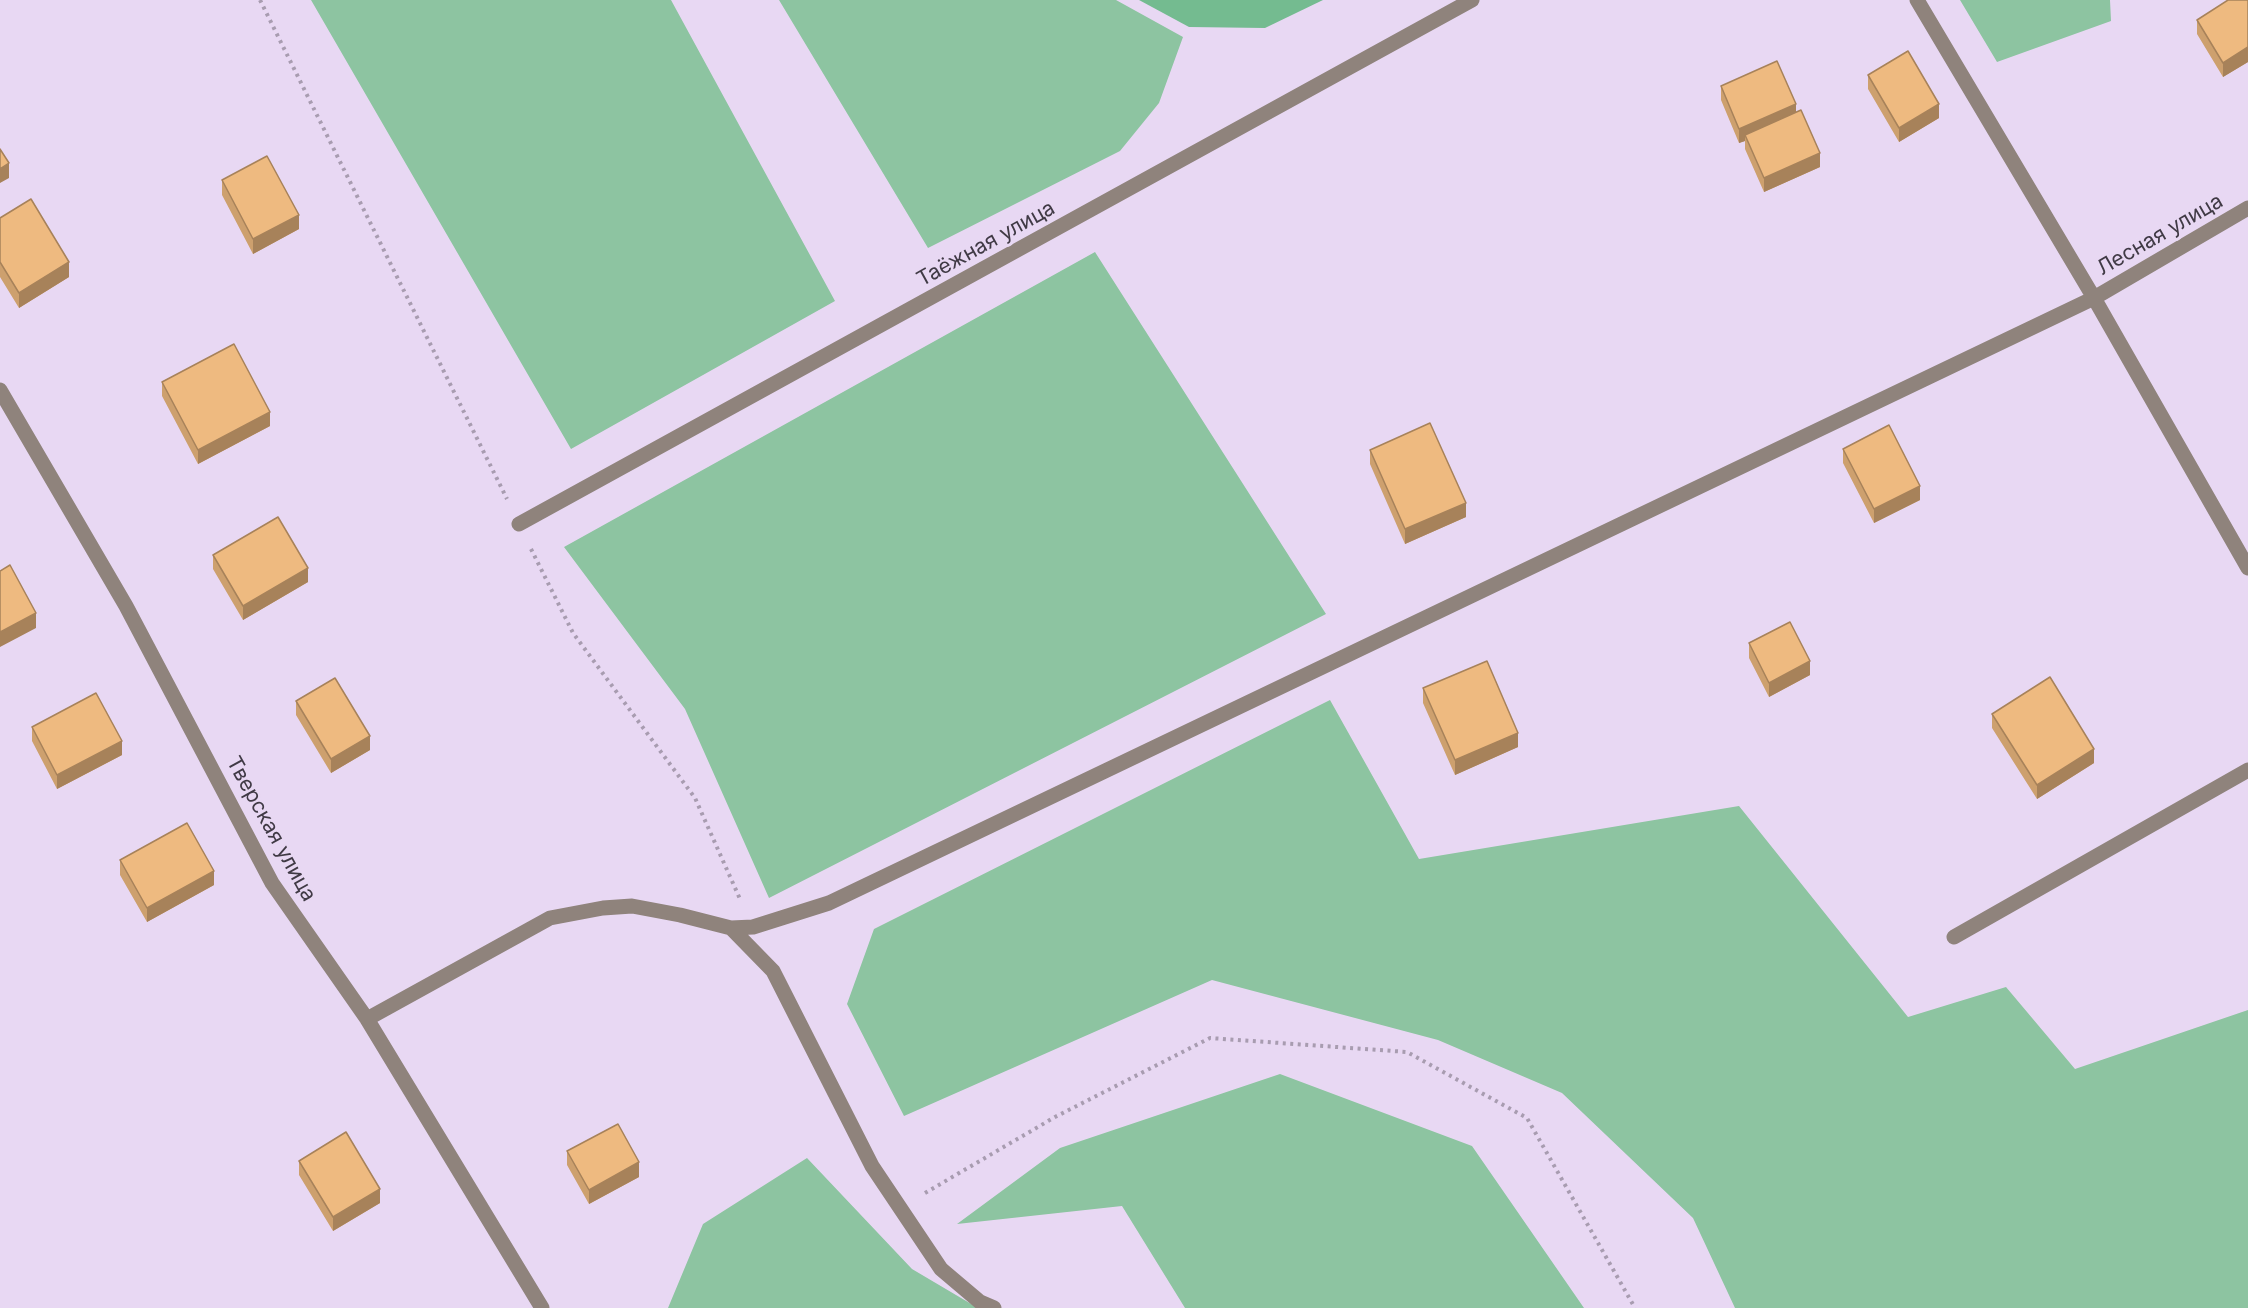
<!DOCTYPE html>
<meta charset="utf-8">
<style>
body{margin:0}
canvas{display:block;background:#e8d8f3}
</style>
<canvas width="2248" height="1308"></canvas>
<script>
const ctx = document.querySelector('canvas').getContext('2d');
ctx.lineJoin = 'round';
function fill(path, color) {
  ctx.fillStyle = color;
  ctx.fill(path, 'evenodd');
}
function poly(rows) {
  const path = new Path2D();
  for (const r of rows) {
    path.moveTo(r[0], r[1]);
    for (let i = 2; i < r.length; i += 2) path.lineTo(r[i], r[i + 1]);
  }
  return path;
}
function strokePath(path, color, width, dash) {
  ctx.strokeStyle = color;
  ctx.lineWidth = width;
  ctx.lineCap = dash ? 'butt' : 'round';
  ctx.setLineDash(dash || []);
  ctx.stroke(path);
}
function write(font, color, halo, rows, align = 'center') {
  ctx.font = font + ' Inter,sans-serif';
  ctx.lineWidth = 6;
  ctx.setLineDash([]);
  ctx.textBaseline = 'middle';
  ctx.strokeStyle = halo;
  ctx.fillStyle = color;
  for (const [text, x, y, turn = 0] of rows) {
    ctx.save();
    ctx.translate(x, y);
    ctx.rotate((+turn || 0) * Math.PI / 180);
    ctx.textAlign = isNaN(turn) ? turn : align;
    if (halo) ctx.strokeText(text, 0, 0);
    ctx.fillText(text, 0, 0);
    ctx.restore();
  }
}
const green = poly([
 [311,0,671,0,835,301,571,449],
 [779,0,1116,0,1183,37,1159,103,1120,151,928,248],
 [1960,0,2110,0,2111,21,1997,62],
 [1095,252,1326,614,769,898,685,709,564,547],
 [1330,700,1419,859,1739,806,1908,1017,2006,987,2075,1069,2248,1010,2248,1308,1735,1308,1693,1218,1562,1093,1438,1040,1212,980,904,1116,847,1004,874,929],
 [1280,1074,1472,1146,1584,1308,1185,1308,1122,1206,957,1224,1060,1148],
 [807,1158,912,1269,978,1308,668,1308,703,1224]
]);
const forest = poly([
 [1139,0,1323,0,1265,28,1189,27]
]);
const path = poly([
 [260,0,507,499],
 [531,549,573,633,695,798,740,899],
 [925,1193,1055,1117,1210,1038,1407,1052,1527,1118,1635,1308]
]);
const minor = poly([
 [1917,0,2094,298,2248,568],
 [0,390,126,606,272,883,367,1019,542,1308],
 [519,524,1472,0],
 [731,928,753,927,829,903,2094,298,2248,208],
 [1954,937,2248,770],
 [367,1019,550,918,603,908,632,906,680,915,731,928,773,971,872,1166,941,1269,980,1302,994,1308]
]);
const wall = poly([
 [2248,0,2248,62,2223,77,2197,34,2197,20],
 [1868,75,1939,118,1899,142,1868,89],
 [1721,86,1796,113,1820,167,1764,192,1745,149,1745,141,1739,143,1721,100],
 [222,180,299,229,253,254,222,195],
 [0,218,69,277,19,308,0,277],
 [162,382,270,426,198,464,162,396],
 [1843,449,1920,500,1874,523,1843,463],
 [1370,450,1466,517,1405,544,1370,464],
 [213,555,308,582,243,620,213,569],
 [1749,643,1810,675,1769,697,1749,658],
 [1423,688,1518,747,1455,775,1423,703],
 [296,701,370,750,331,773,296,715],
 [1992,714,2094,763,2037,799,1992,728],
 [32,727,122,755,57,789,32,741],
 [120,860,214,885,147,922,120,875],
 [567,1151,639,1177,589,1204,567,1165],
 [299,1161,380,1203,333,1231,299,1175]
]);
const shadedWall = poly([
 [2248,47,2248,62,2223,77,2223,63],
 [1796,104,1796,119,1745,135,1745,141,1739,143,1739,129],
 [1939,104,1939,118,1899,142,1899,128],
 [1820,153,1820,167,1764,192,1764,178],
 [9,163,9,178,0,183,0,169],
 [299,215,299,229,253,254,253,239],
 [69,262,69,277,19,308,19,293],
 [270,412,270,426,198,464,198,450],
 [1920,486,1920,500,1874,523,1874,509],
 [1466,503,1466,517,1405,544,1405,529],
 [308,568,308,582,243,620,243,606],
 [36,613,36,628,0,647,0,632],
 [1810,661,1810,675,1769,697,1769,683],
 [1518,733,1518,747,1455,775,1455,760],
 [370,736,370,750,331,773,331,759],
 [122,741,122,755,57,789,57,775],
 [2094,749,2094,763,2037,799,2037,785],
 [214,871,214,885,147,922,147,908],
 [639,1162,639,1177,589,1204,589,1190],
 [380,1189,380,1203,333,1231,333,1217]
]);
const building = poly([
 [2228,0,2248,0,2248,47,2223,63,2197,20,2228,0],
 [1908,51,1939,104,1899,128,1868,75,1908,51],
 [1777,61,1796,104,1739,129,1721,86,1777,61],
 [1801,110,1820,153,1764,178,1745,135,1801,110],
 [0,149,9,163,0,169,0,149],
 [267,156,299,215,253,239,222,180,267,156],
 [31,199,69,262,19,293,0,262,0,218,31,199],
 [234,344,270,412,198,450,162,382,234,344],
 [1430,423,1466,503,1405,529,1370,450,1430,423],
 [1889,425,1920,486,1874,509,1843,449,1889,425],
 [278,517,308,568,243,606,213,555,278,517],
 [10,565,36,613,0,632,0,571,10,565],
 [1790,622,1810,661,1769,683,1749,643,1790,622],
 [1487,661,1518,733,1455,760,1423,688,1487,661],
 [2050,677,2094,749,2037,785,1992,714,2050,677],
 [335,678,370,736,331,759,296,701,335,678],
 [96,693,122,741,57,775,32,727,96,693],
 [187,823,214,871,147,908,120,860,187,823],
 [618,1124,639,1162,589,1190,567,1151,618,1124],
 [346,1132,380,1189,333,1217,299,1161,346,1132]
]);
const streetNames = [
 ["Лесная улица",2160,235,-30],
 ["Таёжная улица",986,244,-29],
 ["Тверская улица",271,829,61]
];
fill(green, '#8dc4a1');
fill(forest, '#74bb90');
strokePath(path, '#a89cb0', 4, [3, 4.5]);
strokePath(minor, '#8f837c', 15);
fill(wall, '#cda06e');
fill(shadedWall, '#a7825a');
fill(building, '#eeba80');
strokePath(building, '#a7825a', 1.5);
write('21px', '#403a45', '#e8d8f3', streetNames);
</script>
